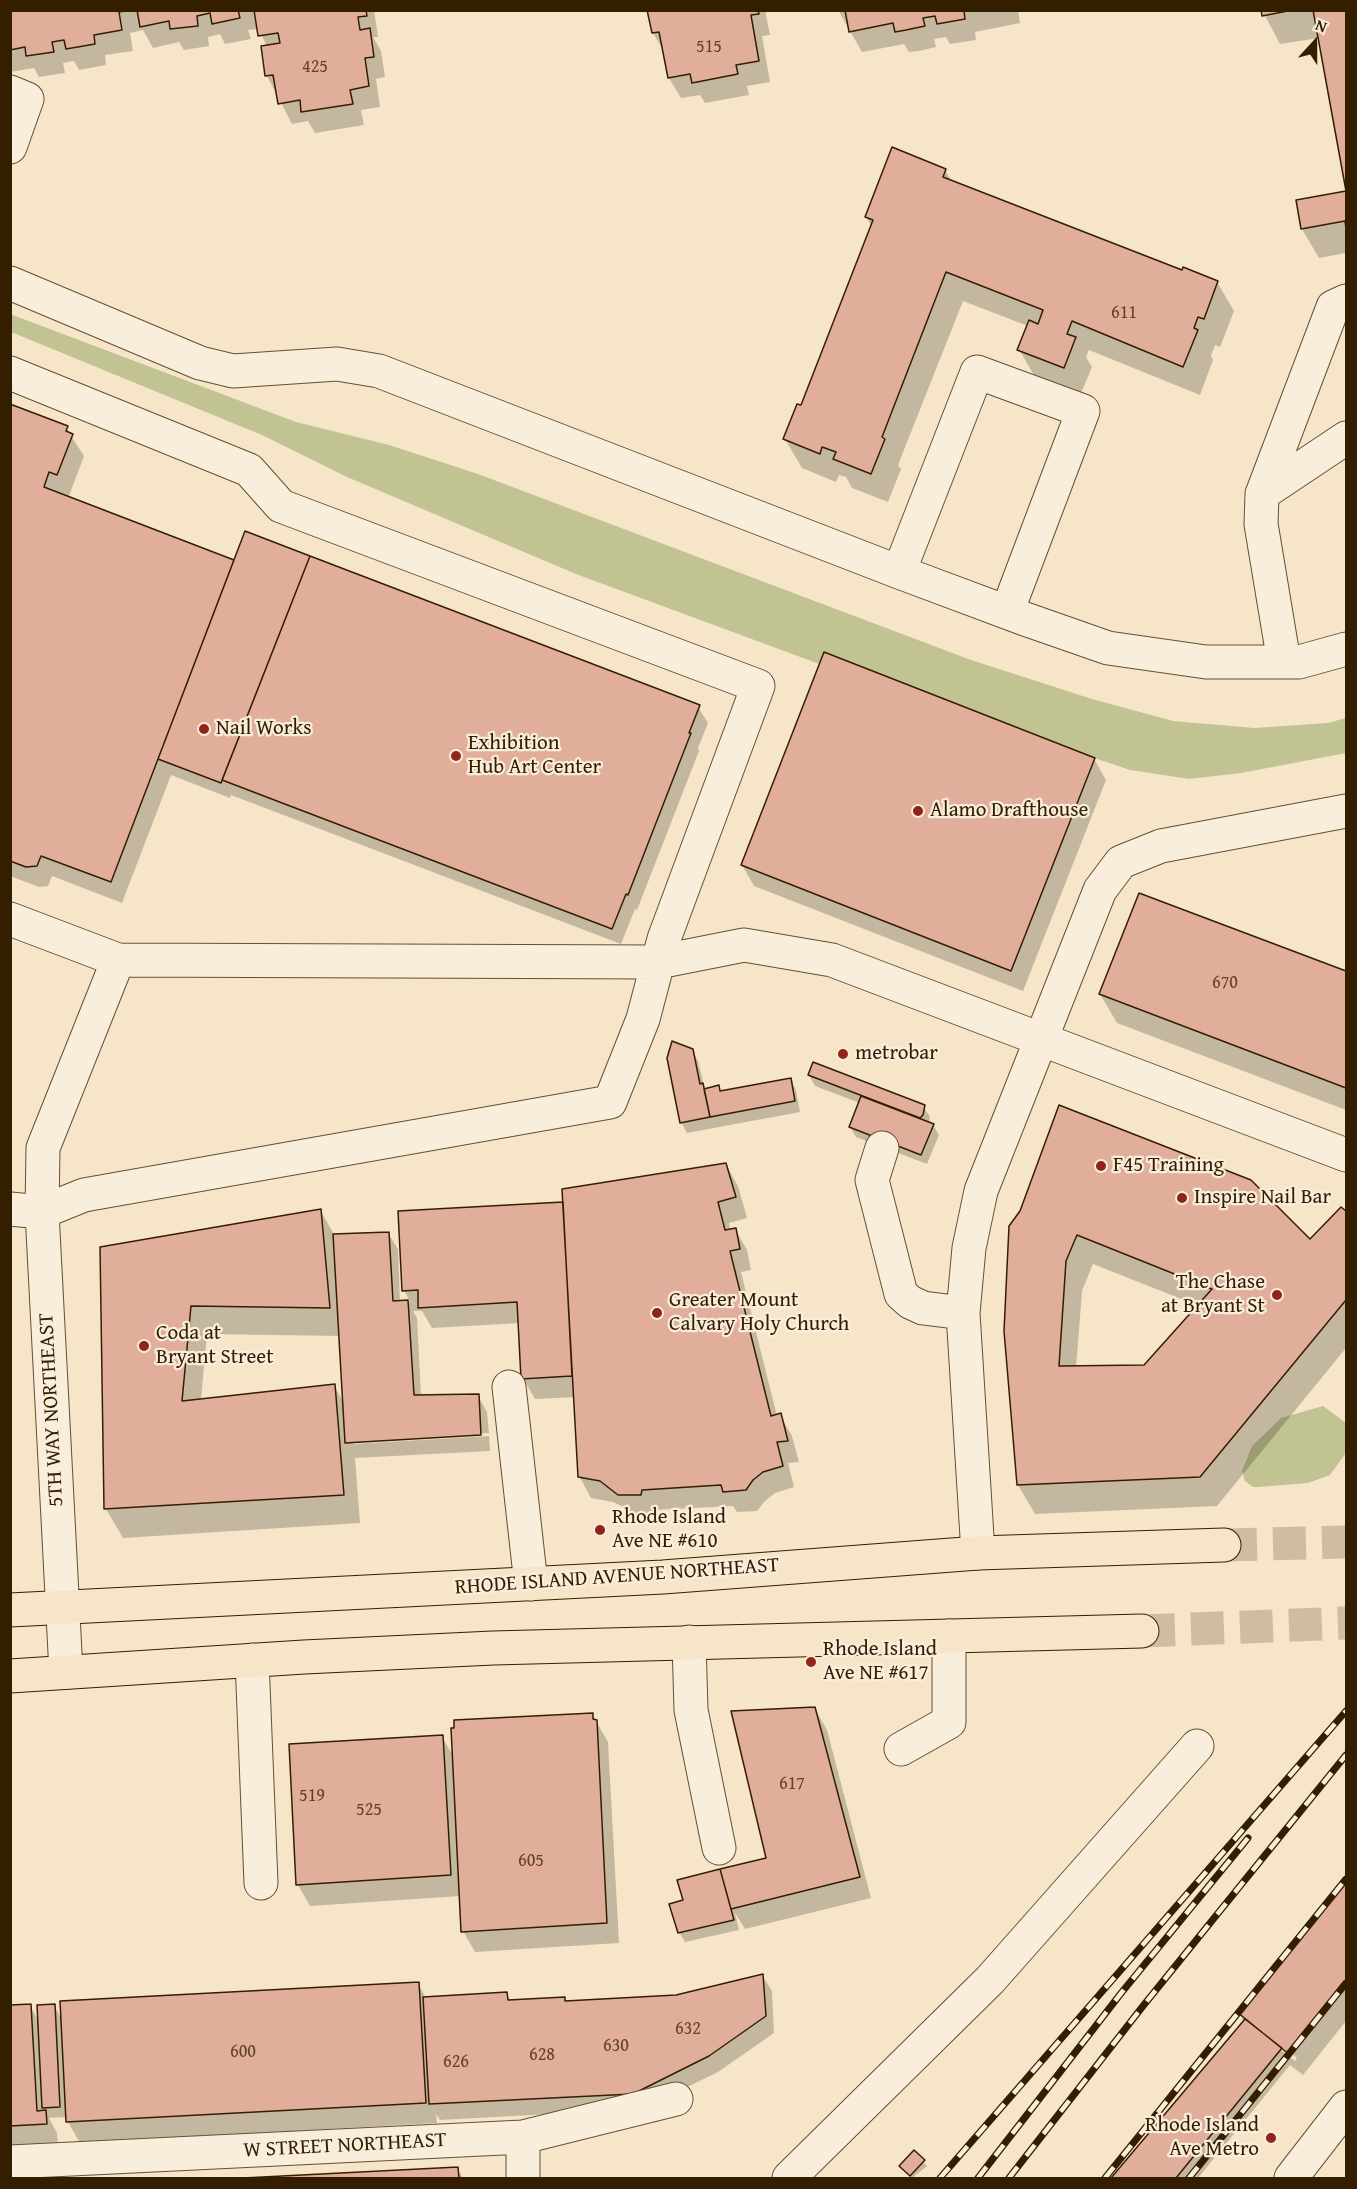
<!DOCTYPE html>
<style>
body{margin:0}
#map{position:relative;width:1357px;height:2189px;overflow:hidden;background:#f6e5c9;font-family:"Gentium Book Plus",serif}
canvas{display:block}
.frame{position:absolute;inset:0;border:12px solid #341e00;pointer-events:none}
.north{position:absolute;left:1285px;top:12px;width:60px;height:60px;-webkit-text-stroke:4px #f9eedc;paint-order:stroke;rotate:21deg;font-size:16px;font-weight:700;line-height:24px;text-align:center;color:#341e00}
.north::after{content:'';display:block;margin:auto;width:21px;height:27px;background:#341e00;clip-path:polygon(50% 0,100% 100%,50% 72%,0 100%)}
</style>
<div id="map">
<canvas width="1357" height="2189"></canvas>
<div class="frame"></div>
<div class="north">N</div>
</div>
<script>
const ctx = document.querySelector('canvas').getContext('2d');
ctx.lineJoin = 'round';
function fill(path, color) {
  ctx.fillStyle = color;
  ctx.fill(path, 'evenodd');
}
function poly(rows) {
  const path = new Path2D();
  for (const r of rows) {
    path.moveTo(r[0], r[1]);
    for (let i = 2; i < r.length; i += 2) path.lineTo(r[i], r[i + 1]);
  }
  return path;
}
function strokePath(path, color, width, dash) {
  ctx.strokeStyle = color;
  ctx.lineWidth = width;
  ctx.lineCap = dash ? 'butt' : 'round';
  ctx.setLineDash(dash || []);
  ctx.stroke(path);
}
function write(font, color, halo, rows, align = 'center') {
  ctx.font = font + ' "Gentium Book Plus",serif';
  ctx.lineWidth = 4.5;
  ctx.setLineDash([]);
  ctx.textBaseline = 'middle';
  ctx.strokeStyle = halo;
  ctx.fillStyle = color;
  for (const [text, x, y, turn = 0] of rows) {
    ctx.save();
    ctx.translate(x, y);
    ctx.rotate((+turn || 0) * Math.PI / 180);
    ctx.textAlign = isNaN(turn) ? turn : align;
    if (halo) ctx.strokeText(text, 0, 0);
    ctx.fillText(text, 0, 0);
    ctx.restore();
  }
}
const green = poly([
 [10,314,296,422,389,445,478,474,971,660,1092,699,1173,721,1254,728,1328,723,1346,718,1346,753,1241,773,1189,779,1130,770,849,675,576,574,347,477,262,435,11,332],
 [1323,1406,1346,1423,1346,1453,1330,1475,1308,1483,1258,1487,1253,1487,1245,1481,1242,1471,1252,1446,1281,1418]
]);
const shadow = poly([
 [10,10,374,10,378,37,373,37,381,51,385,77,376,79,380,107,361,110,364,125,315,133,308,121,292,124,267,76,267,47,259,29,248,30,251,39,225,44,220,34,208,37,209,46,184,50,179,42,153,48,143,30,130,33,133,51,105,55,106,65,79,70,74,61,63,63,65,73,39,77,34,68,10,72],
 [649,10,765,10,770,35,762,36,770,82,747,86,749,95,705,103,700,95,681,98,669,78,665,53,653,33],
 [838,10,1018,10,1020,23,975,32,976,40,950,44,946,37,934,39,936,47,919,51,909,52,904,44,862,52],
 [1262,10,1346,10,1346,186,1319,38,1280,44],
 [945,170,952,182,1183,271,1217,282,1234,311,1220,347,1215,345,1211,356,1213,360,1200,395,1089,350,1086,357,1092,367,1080,396,1036,379,1019,349,1028,326,963,301,898,465,901,469,888,502,852,488,846,477,839,475,836,482,802,468,785,439,802,407,872,227,866,217],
 [1346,192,1346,253,1319,258,1302,229,1297,201],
 [10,406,66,428,84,456,69,496,61,493,60,495,233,562,698,707,708,723,698,748,699,751,637,910,635,909,621,944,231,795,230,798,171,775,122,903,52,876,48,886,39,887,10,876],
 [1094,759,1106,780,1023,991,754,886,742,865],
 [1139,895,1346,973,1346,1110,1117,1023,1100,994],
 [692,1050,698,1061,705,1090,719,1087,722,1092,790,1079,796,1090,800,1112,687,1133,681,1122],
 [809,1075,923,1106,930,1117,929,1123,933,1125,939,1135,927,1164,856,1137,850,1127,860,1103,815,1086],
 [726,1165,738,1186,747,1218,729,1223,730,1230,735,1229,747,1250,751,1270,741,1272,777,1416,780,1415,792,1436,799,1462,788,1463,794,1487,775,1493,765,1501,757,1511,737,1512,733,1506,654,1510,652,1516,631,1516,622,1506,613,1502,591,1498,579,1476,575,1397,535,1399,523,1378,520,1323,432,1328,422,1311,413,1311,417,1318,421,1396,478,1396,487,1412,489,1433,353,1441,353,1444,489,1436,490,1451,355,1458,360,1523,123,1538,106,1509,101,1248,320,1210,335,1236,388,1233,398,1249,400,1302,410,1302,404,1290,565,1203],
 [207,1334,341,1336,344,1403,334,1386,201,1400],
 [1341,1209,1346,1214,1346,1348,1217,1506,1035,1514,1018,1485,1011,1226,1310,1241],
 [1093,1264,1199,1306,1144,1366,1076,1368,1082,1291],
 [815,1709,827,1730,871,1898,745,1929,735,1913,739,1930,685,1942,679,1932,685,1901,679,1881,768,1859],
 [592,1714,608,1742,619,1943,475,1952,463,1931,461,1896,310,1906,298,1885,442,1737,454,1757,455,1729],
 [1346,1879,1346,2021,1303,2075,1290,2065,1198,2178,1113,2178,1244,2022,1239,2013],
 [1254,2024,1297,2058,1295,2061,1254,2028],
 [762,1975,772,1991,774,2033,718,2072,642,2109,440,2120,436,2114,437,2123,80,2143,68,2122,68,2117,49,2118,57,2133,58,2145,10,2147,10,2007,30,2006,39,2022,54,2005,62,2020,418,1984,426,1998,506,1993,511,2002,564,1999,566,2002,676,1997],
 [914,2153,927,2166,912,2178,901,2166],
 [457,2169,463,2178,272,2178]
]);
const building = poly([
 [10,10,125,10,125,11,119,12,122,30,94,35,95,44,66,49,64,40,52,42,54,52,26,56,25,47,10,50,10,10],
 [137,10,238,10,240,18,212,24,210,13,197,16,198,26,170,29,169,21,140,27,137,10],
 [254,10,366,10,367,16,358,17,360,30,370,28,374,57,365,58,369,86,350,90,353,104,301,112,300,100,278,104,273,75,265,76,261,46,280,43,278,33,258,36,254,10],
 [647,10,758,10,759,14,751,15,759,61,736,65,738,74,692,83,690,74,668,78,659,32,652,33,647,10],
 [845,10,965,10,964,11,965,19,937,24,935,16,923,18,925,26,906,30,895,32,893,23,849,32,845,10],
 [1261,10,1293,10,1262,16,1261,10],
 [1313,10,1346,10,1346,229,1345,221,1301,229,1296,200,1346,191,1313,10],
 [892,147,946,169,943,177,1182,270,1183,267,1218,281,1204,319,1198,317,1194,328,1198,330,1183,367,1072,321,1067,334,1076,337,1064,368,1017,350,1029,320,1038,324,1043,310,946,272,882,437,885,439,871,474,833,459,836,452,822,447,820,454,783,439,797,404,801,405,873,220,865,217,892,147],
 [10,404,68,426,66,431,73,434,57,475,49,472,44,487,234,560,111,882,41,856,37,866,26,867,10,861,10,404],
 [245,531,310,556,221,783,158,759,245,531],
 [310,556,700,705,689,733,691,733,628,895,626,894,612,929,222,780,310,556],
 [824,652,1095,758,1011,971,741,865,824,652],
 [1139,893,1346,971,1346,1088,1099,994,1139,893],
 [672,1041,693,1049,700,1084,703,1083,710,1117,680,1123,667,1058,672,1041],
 [813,1062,925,1105,923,1115,920,1118,808,1075,813,1062],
 [791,1078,795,1101,710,1117,704,1089,719,1085,720,1091,791,1078],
 [861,1096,934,1124,921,1155,849,1127,861,1096],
 [1059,1105,1251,1180,1310,1239,1341,1207,1346,1211,1346,1300,1200,1477,1017,1485,1004,1331,1009,1226,1020,1211,1059,1105],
 [1077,1235,1212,1289,1144,1365,1059,1366,1066,1261,1077,1235],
 [726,1163,736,1197,718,1202,725,1230,736,1228,740,1249,730,1251,771,1416,781,1413,788,1441,777,1442,783,1466,763,1472,753,1480,746,1490,723,1492,721,1485,642,1490,641,1495,618,1495,600,1481,578,1477,562,1189,726,1163],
 [563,1202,572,1376,521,1379,517,1302,418,1308,418,1290,402,1291,398,1211,563,1202],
 [321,1209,330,1308,191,1306,182,1401,335,1384,344,1495,104,1509,100,1247,321,1209],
 [389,1232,393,1301,408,1300,414,1395,479,1394,481,1435,345,1443,333,1234,389,1232],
 [815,1707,860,1877,731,1909,720,1869,766,1858,731,1711,815,1707],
 [593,1713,593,1719,597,1720,607,1923,461,1932,451,1728,454,1728,454,1720,593,1713],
 [443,1735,451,1875,296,1885,289,1744,443,1735],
 [720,1869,734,1920,678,1933,669,1904,683,1900,677,1880,720,1869],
 [1346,1877,1346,1985,1290,2055,1237,2012,1346,1877],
 [763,1974,766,2016,709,2056,633,2094,429,2104,423,1997,507,1992,508,2000,565,1997,565,2001,676,1995,763,1974],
 [419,1982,426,2103,66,2122,60,2001,419,1982],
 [31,2004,37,2111,46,2110,47,2124,10,2126,10,2005,31,2004],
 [55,2004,60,2107,42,2108,37,2005,55,2004],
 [1245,2019,1282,2048,1176,2178,1111,2178,1245,2019],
 [914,2150,925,2160,910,2176,899,2166,914,2150],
 [458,2167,459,2178,243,2178,458,2167]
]);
const majorTunnel = poly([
 [1224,1545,1346,1542],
 [1142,1631,1346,1623]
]);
const minor = poly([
 [10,92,27,99,10,147],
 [10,283,200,363,233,371,337,364,379,371,899,572,1025,619,1108,648,1206,662,1299,662,1346,649],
 [10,373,249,470,281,506,758,686,664,939,643,1019,610,1102,84,1195,42,1212,10,1209],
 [1262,494,1346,438],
 [899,572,977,372,1083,411,1007,612],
 [1284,662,1261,524,1262,494,1333,307,1346,301],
 [10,919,118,960],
 [882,1148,872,1180,901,1294,910,1302,923,1308,963,1313],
 [509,1387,531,1584],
 [978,1553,963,1313,969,1248,981,1191,1100,890,1121,862,1161,846,1346,811],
 [689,1642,691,1710,719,1848],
 [252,1660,261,1883],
 [66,1672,42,1212,43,1148,118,960,658,962,744,945,832,960,1346,1155],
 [901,1749,949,1722,949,1636],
 [523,2137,523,2178],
 [10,2162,523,2137,676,2099],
 [789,2178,990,1980,1197,1746],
 [1291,2178,1346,2107]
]);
const major = poly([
 [10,1610,663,1577,978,1553,1224,1545],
 [10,1676,304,1657,493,1648,1142,1631]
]);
const rail = poly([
 [940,2178,1346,1711],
 [978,2178,1122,1992,1248,1838],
 [1009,2178,1143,2006,1346,1755],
 [1105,2178,1346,1879],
 [1189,2178,1346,1983]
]);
const markers = [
 [204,729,6,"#8f2418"],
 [456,756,6,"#8f2418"],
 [918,811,6,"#8f2418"],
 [843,1054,6,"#8f2418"],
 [1101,1166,6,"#8f2418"],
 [1182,1198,6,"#8f2418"],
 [1277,1295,6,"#8f2418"],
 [657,1313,6,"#8f2418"],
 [144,1346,6,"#8f2418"],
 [600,1530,6,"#8f2418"],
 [811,1662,6,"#8f2418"],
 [1271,2138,6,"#8f2418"]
];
const numberNames = [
 ["515",709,47],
 ["425",315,67],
 ["611",1124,313],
 ["670",1225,983],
 ["617",792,1784],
 ["519",312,1796],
 ["525",369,1810],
 ["605",531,1861],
 ["632",688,2029],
 ["630",616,2046],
 ["600",243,2052],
 ["628",542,2055],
 ["626",456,2062]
];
const poiNames = [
 ["Nail Works",216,729],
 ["Exhibition",468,744],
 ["Hub Art Center",468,768],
 ["Alamo Drafthouse",930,811],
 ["metrobar",855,1054],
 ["F45 Training",1113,1166],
 ["Inspire Nail Bar",1194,1198],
 ["The Chase",1265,1283,"right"],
 ["at Bryant St",1265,1307,"right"],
 ["Greater Mount",669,1301],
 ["Calvary Holy Church",669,1325],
 ["Coda at",156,1334],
 ["Bryant Street",156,1358],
 ["Rhode Island",612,1518],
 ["Ave NE #610",612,1542],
 ["Rhode Island",823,1650],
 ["Ave NE #617",823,1674],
 ["Rhode Island",1259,2126,"right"],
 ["Ave Metro",1259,2150,"right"]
];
const streetNames = [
 ["5TH WAY NORTHEAST",52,1410,-93],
 ["RHODE ISLAND AVENUE NORTHEAST",617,1577,-4],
 ["W STREET NORTHEAST",345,2146,-3]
];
fill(green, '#c1c393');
fill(shadow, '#0003');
fill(building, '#e2ae9c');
strokePath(building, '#341e00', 1.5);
strokePath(majorTunnel, '#cfbda1', 33, [33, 16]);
strokePath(minor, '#645032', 35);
strokePath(major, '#341e00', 35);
strokePath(minor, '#f9eedc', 33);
strokePath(major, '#f6e5c9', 33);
strokePath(rail, '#341e00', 7);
strokePath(rail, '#f9eedc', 4.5, [14]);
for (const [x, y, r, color] of markers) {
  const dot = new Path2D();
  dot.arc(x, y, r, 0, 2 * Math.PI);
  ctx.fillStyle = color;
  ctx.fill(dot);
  strokePath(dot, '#f9eedc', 2);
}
write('18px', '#604227', null, numberNames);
write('21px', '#341e00', '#f9eedc', poiNames, 'left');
write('21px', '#341e00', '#f9eedc', streetNames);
</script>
